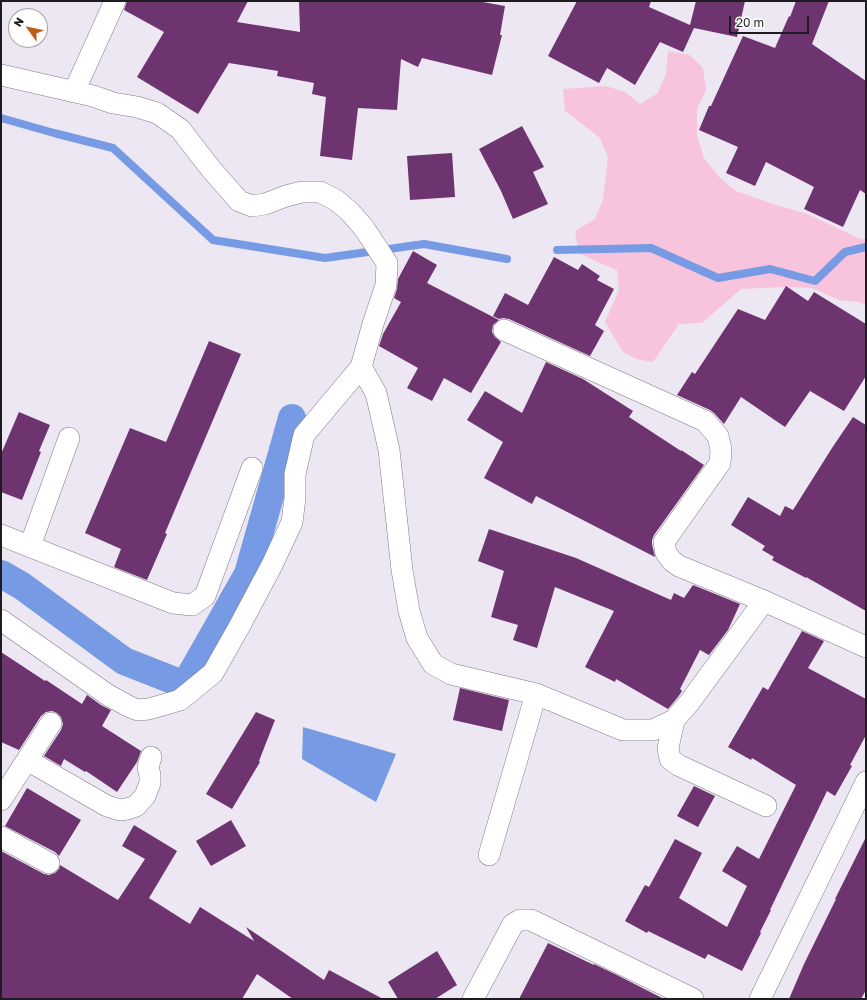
<!DOCTYPE html>
<style>
body{margin:0}
#map{position:relative;width:867px;height:1000px;overflow:hidden;background:#ece7f2;font-family:"Golos Text",sans-serif}
canvas{display:block}
.frame{position:absolute;inset:0;border:2px solid #1e1c20;pointer-events:none}
.north{position:absolute;left:8px;top:8px;width:40px;height:40px;box-sizing:border-box;background:#fff;border:1px solid #a5a4a6;border-radius:50%;rotate:303deg;font-size:11px;font-weight:700;line-height:16px;text-align:center;color:#1e1c20}
.north::after{content:'';display:block;margin:auto;width:14px;height:18px;background:#bd5d19;clip-path:polygon(50% 0,100% 100%,50% 72%,0 100%)}
.scale{position:absolute;left:729px;top:16px;width:80px;height:18px;box-sizing:border-box;border:2px solid #1e1c20;border-top:0;padding-left:5px;font-size:12px;line-height:14px;white-space:nowrap;color:#1e1c20;-webkit-text-stroke:3px #fff;paint-order:stroke}
</style>
<div id="map">
<canvas width="867" height="1000"></canvas>
<div class="frame"></div>
<div class="north">N</div>
<div class="scale">20 m</div>
</div>
<script>
const ctx = document.querySelector('canvas').getContext('2d');
ctx.lineJoin = 'round';
function fill(path, color) {
  ctx.fillStyle = color;
  ctx.fill(path, 'evenodd');
}
function poly(rows) {
  const path = new Path2D();
  for (const r of rows) {
    path.moveTo(r[0], r[1]);
    for (let i = 2; i < r.length; i += 2) path.lineTo(r[i], r[i + 1]);
  }
  return path;
}
function strokePath(path, color, width, dash) {
  ctx.strokeStyle = color;
  ctx.lineWidth = width;
  ctx.lineCap = dash ? 'butt' : 'round';
  ctx.setLineDash(dash || []);
  ctx.stroke(path);
}
const green = poly([
 [668,51,690,55,703,68,706,90,697,109,697,136,704,158,719,177,736,191,773,204,794,210,812,216,860,239,866,239,866,305,858,302,839,300,812,288,785,287,741,289,702,323,679,324,653,362,637,359,623,352,605,322,619,290,617,270,600,263,579,253,575,231,595,219,603,200,608,157,600,138,582,124,565,111,563,89,606,86,625,92,640,104,658,93,666,74]
]);
const water = poly([
 [303,727,396,754,376,802,302,759]
]);
const stream = poly([
 [1,118,54,133,113,148,213,240,325,258,424,244,507,259],
 [557,250,651,248,718,278,770,269,815,281,845,252,866,247]
]);
const canal = poly([
 [1,574,22,586,124,661,185,685,248,574,292,418]
]);
const building = poly([
 [127,1,248,1,237,22,300,32,299,1,477,1,505,6,500,35,502,35,492,75,422,58,418,67,401,59,397,110,358,108,352,160,320,156,326,97,312,94,314,83,277,76,278,71,229,63,198,114,137,77,164,32,124,10],
 [577,1,651,1,649,7,690,25,696,1,745,1,737,37,694,28,683,52,660,42,635,85,607,68,599,83,548,56],
 [796,1,829,1,812,44,866,81,866,194,860,190,843,227,804,209,814,187,766,162,755,186,726,173,738,147,699,130,709,106,711,106,743,36,775,48,789,16,790,17],
 [522,126,544,167,533,172,548,204,513,219,501,191,479,149],
 [452,153,455,197,410,200,407,156],
 [413,251,437,265,427,283,499,320,493,325,492,332,495,337,501,342,471,393,444,378,432,401,407,388,418,368,379,346,383,334,401,302,394,298,397,289,398,279],
 [554,257,578,270,582,264,600,276,597,280,614,289,595,325,604,331,590,356,509,319,503,318,499,319,493,316,505,293,528,305],
 [786,286,808,301,814,292,866,324,866,376,844,411,810,391,785,427,741,397,724,424,714,413,710,410,677,395,692,372,695,374,738,309,765,320],
 [209,341,241,354,165,533,167,534,147,580,114,567,121,549,85,533,130,428,166,442],
 [546,362,583,379,633,411,629,417,681,451,681,450,704,465,654,535,652,540,652,544,655,557,536,496,532,504,484,478,503,442,467,420,485,391,522,413],
 [19,412,50,425,39,451,41,452,22,500,1,492,1,454],
 [853,417,866,425,866,611,806,577,806,578,772,560,774,557,762,550,765,546,731,525,748,497,780,516,785,506,793,510,832,448],
 [489,529,576,558,671,600,674,593,684,598,693,585,740,604,728,630,709,655,700,650,680,689,682,691,678,697,668,709,616,679,615,682,585,667,614,611,555,587,537,648,513,640,518,625,491,617,504,571,478,561],
 [802,631,824,641,808,668,866,699,866,735,850,765,852,766,835,796,827,791,770,910,771,910,760,932,761,933,742,971,708,954,705,959,693,953,648,931,647,933,625,921,645,885,649,887,675,839,702,853,679,898,727,927,747,886,722,871,737,846,759,859,796,785,752,758,751,760,728,747,763,687,768,690],
 [1,652,45,681,46,680,82,704,87,695,101,705,111,710,102,726,141,751,137,762,117,792,86,771,85,772,64,759,61,766,44,756,61,730,63,724,61,717,57,713,52,711,46,712,41,716,19,750,1,742],
 [460,688,509,700,502,731,453,720],
 [256,712,275,720,259,761,260,762,232,809,206,794],
 [694,786,715,796,698,827,677,816],
 [27,788,81,820,59,856,55,852,5,826],
 [231,820,246,846,211,866,196,841],
 [134,825,177,851,149,898,190,924,200,907,254,941,246,927,324,980,329,970,383,999,293,999,257,974,242,999,1,999,1,851,44,874,49,875,55,873,59,869,60,865,118,900,145,859,122,846],
 [866,837,866,990,861,999,789,999,804,964,836,899,835,899],
 [548,943,594,965,594,964,617,975,664,999,519,999],
 [437,951,457,985,435,999,398,999,388,982]
]);
const street = poly([
 [1,75,93,96,113,103,137,107,157,113,180,129,211,169,239,201,252,206,265,204,286,196,302,192,320,192,336,200,350,212,364,228,387,263,386,285,373,324,361,367,376,393,389,450,402,570,409,611,417,638,433,664,451,674,536,694,623,730,653,730,674,720,689,703,764,601],
 [74,92,115,1],
 [504,330,705,421,718,436,721,450,720,463,664,542,666,553,672,561,679,566,764,601,866,647],
 [1,535,173,603,192,605,205,596,252,468],
 [30,546,69,438],
 [1,620,108,695,130,707,138,710,149,709,180,700,213,673,239,627,272,565,292,522,295,498,295,474,304,435,361,367],
 [674,720,668,748,670,759,678,765,766,806],
 [27,760,107,806,120,810,127,809,136,806,145,796,150,783,150,775,148,767,151,757],
 [1,800,51,723],
 [1,837,49,863],
 [489,855,536,694],
 [473,999,513,924,520,920,531,920,693,999],
 [760,999,866,782]
]);
fill(green, '#f7c3dd');
fill(water, '#769ae3');
strokePath(stream, '#769ae3', 8);
strokePath(canal, '#769ae3', 28);
fill(building, '#6d346f');
strokePath(street, '#7f7b85', 22);
strokePath(street, '#fff', 21);
</script>
